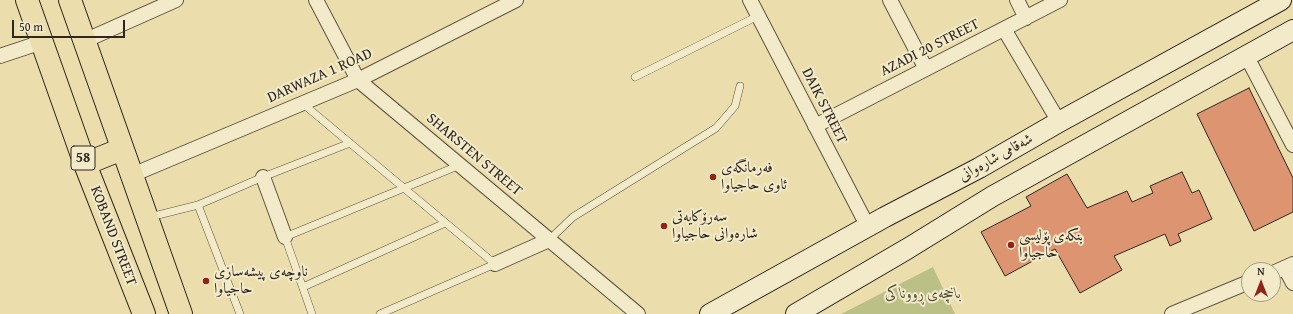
<!DOCTYPE html>
<meta charset="utf-8">
<style>
body{margin:0}
#map{position:relative;width:1293px;height:314px;overflow:hidden;background:#ebdeac;font-family:"Gentium Book Plus",serif}
canvas{display:block}
.north{position:absolute;left:1241px;top:262px;width:40px;height:40px;box-sizing:border-box;background:#f2eac9;border:1px solid #a59c85;border-radius:50%;rotate:0deg;font-size:11px;font-weight:700;line-height:16px;text-align:center;color:#31261f}
.north::after{content:'';display:block;margin:auto;width:14px;height:18px;background:#8f2418;clip-path:polygon(50% 0,100% 100%,50% 72%,0 100%)}
.scale{position:absolute;left:12px;top:20px;width:113px;height:18px;box-sizing:border-box;border:2px solid #31261f;border-top:0;padding-left:5px;font-size:12px;line-height:14px;white-space:nowrap;color:#31261f;-webkit-text-stroke:3px #f2eac9;paint-order:stroke}
</style>
<div id="map">
<canvas width="1293" height="314"></canvas>
<div class="north">N</div>
<div class="scale">50 m</div>
</div>
<script>
const ctx = document.querySelector('canvas').getContext('2d');
ctx.lineJoin = 'round';
function fill(path, color) {
  ctx.fillStyle = color;
  ctx.fill(path, 'evenodd');
}
function poly(rows) {
  const path = new Path2D();
  for (const r of rows) {
    path.moveTo(r[0], r[1]);
    for (let i = 2; i < r.length; i += 2) path.lineTo(r[i], r[i + 1]);
  }
  return path;
}
function strokePath(path, color, width, dash) {
  ctx.strokeStyle = color;
  ctx.lineWidth = width;
  ctx.lineCap = dash ? 'butt' : 'round';
  ctx.setLineDash(dash || []);
  ctx.stroke(path);
}
function write(font, color, halo, rows, align = 'center') {
  ctx.font = font + ' "Gentium Book Plus",Amiri,serif';
  ctx.lineWidth = 4;
  ctx.setLineDash([]);
  ctx.textBaseline = 'middle';
  ctx.strokeStyle = halo;
  ctx.fillStyle = color;
  for (const [text, x, y, turn = 0] of rows) {
    ctx.save();
    ctx.translate(x, y);
    ctx.rotate((+turn || 0) * Math.PI / 180);
    ctx.textAlign = isNaN(turn) ? turn : align;
    if (halo) ctx.strokeText(text, 0, 0);
    ctx.fillText(text, 0, 0);
    ctx.restore();
  }
}
const green = poly([
 [933,267,955,314,841,314]
]);
const building = poly([
 [1249,88,1293,178,1293,212,1254,231,1197,114,1249,88],
 [1182,172,1192,193,1199,190,1212,219,1178,234,1181,241,1170,246,1165,234,1114,256,1122,270,1080,293,1055,249,1005,276,981,232,1031,206,1026,197,1067,174,1087,208,1127,191,1132,202,1153,193,1150,186,1182,172]
]);
const service = poly([
 [635,77,758,16],
 [302,103,495,264,380,314],
 [198,205,240,314],
 [150,217,198,205,263,177,350,143],
 [549,240,573,217,716,128,735,106,740,86],
 [303,287,445,223],
 [312,314,285,237,460,165]
]);
const minor = poly([
 [316,0,358,80,638,314],
 [750,0,868,227],
 [890,0,926,69],
 [1017,0,1026,18],
 [1004,29,1059,122],
 [84,41,176,0],
 [0,56,42,42],
 [1247,57,1293,145],
 [815,126,1060,0],
 [132,175,358,80,516,0],
 [263,177,285,237],
 [495,264,549,240],
 [1285,268,1293,283],
 [1273,273,1293,264],
 [1172,314,1249,282]
]);
const secondary = poly([
 [710,314,885,217,979,168,1059,122,1281,0],
 [796,314,907,249,993,196,1293,30]
]);
const primary = poly([
 [27,0,85,164,144,314],
 [70,0,181,314],
 [85,164,122,149]
]);
const markers = [
 [713,177,4,"#8f2418"],
 [664,226,4,"#8f2418"],
 [1011,245,4,"#8f2418"],
 [206,281,4,"#8f2418"]
];
const shields = [
 [83,158,24]
];
const shieldNames = [
 ["58",83,158]
];
const streetNames = [
 ["AZADI 20 STREET",930,48,-27],
 ["DARWAZA 1 ROAD",320,76,-24],
 ["DAIK STREET",824,106,63],
 ["SHARSTEN STREET",474,155,40],
 ["شەقامی شارەوانی",996,158,-29],
 ["KOBAND STREET",113,236,69]
];
const poiNames = [
 ["فەرمانگەی",721,168],
 ["ئاوی حاجیاوا",721,185],
 ["سەرۆکایەتی",672,217],
 ["شارەوانی حاجیاوا",672,234],
 ["بنکەی پۆلیسی",1019,236],
 ["حاجیاوا",1019,253],
 ["ناوچەی پیشەسازی",214,272],
 ["حاجیاوا",214,289]
];
const parkNames = [
 ["باخچەی ڕووناکی",923,294]
];
fill(green, '#bbc087');
fill(building, '#dd9571');
strokePath(building, '#31261f', 1);
strokePath(service, '#605442', 8);
strokePath(minor, '#605442', 16);
strokePath(secondary, '#31261f', 22);
strokePath(primary, '#31261f', 24);
strokePath(service, '#f2eac9', 7);
strokePath(minor, '#f2eac9', 14);
strokePath(secondary, '#f2eac9', 20);
strokePath(primary, '#ebdeac', 22);
for (const [x, y, r, color] of markers) {
  const dot = new Path2D();
  dot.arc(x, y, r, 0, 2 * Math.PI);
  ctx.fillStyle = color;
  ctx.fill(dot);
  strokePath(dot, '#f2eac9', 1.5);
}
for (const [x, y, w] of shields) {
  const box = new Path2D();
  box.roundRect(x - w / 2, y - 12, w, 24, 3);
  ctx.fillStyle = '#f2eac9';
  ctx.fill(box);
  strokePath(box, '#31261f', 1);
}
write('bold 14px', '#31261f', null, shieldNames);
write('15px', '#31261f', '#f2eac9', streetNames);
write('15px', '#31261f', '#f2eac9', poiNames, 'left');
write('italic 15px', '#544c39', '#f2eac9', parkNames);
</script>
